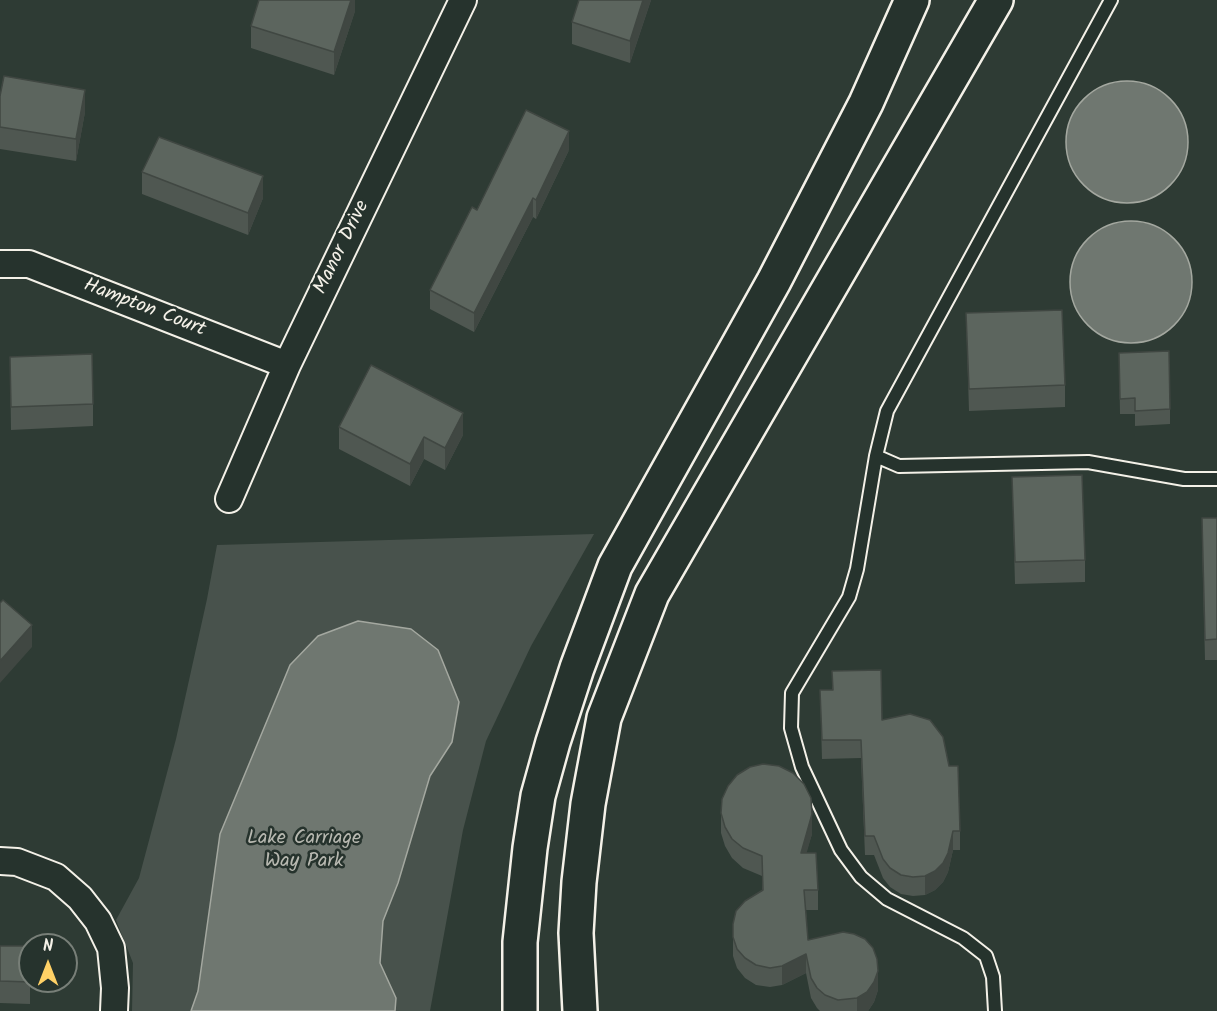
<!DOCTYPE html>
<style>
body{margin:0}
#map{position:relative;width:1217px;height:1011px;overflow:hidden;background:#2e3b34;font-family:Kalam,sans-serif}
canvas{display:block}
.north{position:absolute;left:18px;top:933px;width:60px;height:60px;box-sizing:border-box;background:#26332d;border:2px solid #787f78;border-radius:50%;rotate:0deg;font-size:16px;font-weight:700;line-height:24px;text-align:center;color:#f4f1e8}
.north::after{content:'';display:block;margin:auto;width:21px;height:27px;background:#ffd166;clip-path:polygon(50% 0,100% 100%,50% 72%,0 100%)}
</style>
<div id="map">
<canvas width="1217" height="1011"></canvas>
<div class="north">N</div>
</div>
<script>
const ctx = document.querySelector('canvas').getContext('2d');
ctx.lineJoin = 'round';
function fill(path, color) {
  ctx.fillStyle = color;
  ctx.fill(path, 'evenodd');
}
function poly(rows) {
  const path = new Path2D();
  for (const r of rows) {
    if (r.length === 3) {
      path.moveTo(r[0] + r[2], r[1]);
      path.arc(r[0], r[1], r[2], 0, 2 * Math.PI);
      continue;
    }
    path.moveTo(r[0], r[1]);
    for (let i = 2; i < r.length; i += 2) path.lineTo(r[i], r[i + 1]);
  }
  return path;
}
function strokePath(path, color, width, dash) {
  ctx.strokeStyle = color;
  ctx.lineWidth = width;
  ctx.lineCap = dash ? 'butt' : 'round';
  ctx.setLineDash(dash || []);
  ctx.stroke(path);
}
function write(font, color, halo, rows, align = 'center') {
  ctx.font = font + ' Kalam,sans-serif';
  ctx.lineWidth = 5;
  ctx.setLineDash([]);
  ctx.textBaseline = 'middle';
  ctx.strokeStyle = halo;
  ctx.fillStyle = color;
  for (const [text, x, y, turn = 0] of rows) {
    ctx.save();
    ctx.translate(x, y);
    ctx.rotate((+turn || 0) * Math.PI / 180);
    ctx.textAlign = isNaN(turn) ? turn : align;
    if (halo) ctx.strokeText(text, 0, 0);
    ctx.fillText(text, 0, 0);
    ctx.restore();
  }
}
const green = poly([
 [594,534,531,646,486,741,463,830,430,1011,132,1011,133,963,116,920,139,878,176,739,207,599,217,545]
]);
const water = poly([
 [1127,142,61],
 [1131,282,61],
 [358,621,411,629,438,650,459,702,452,742,430,776,398,883,383,921,380,963,396,998,395,1011,191,1011,198,991,220,834,276,699,290,665,318,636,358,621]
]);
const service = poly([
 [876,456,899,466,1088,462,1184,479,1217,479],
 [995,1011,993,977,986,956,963,938,887,899,861,877,841,850,802,767,791,728,792,693,849,597,857,569,876,456,887,411,1111,0]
]);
const minor = poly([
 [0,264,29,264,287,365],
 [229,499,287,365,463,0],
 [0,861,17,862,56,877,80,898,98,921,111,948,115,988,114,1011]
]);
const motorway = poly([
 [520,1011,520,942,530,848,538,796,553,742,577,668,615,566,774,281,866,103,912,0],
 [580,1011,576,933,579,882,588,804,604,718,652,594,996,0]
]);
const wall = poly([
 [355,0,355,11,334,75,251,48,251,26],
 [651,0,630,63,572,44,572,22],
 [0,96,85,112,76,161,0,149],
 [569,150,536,219,533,217,474,332,430,309,430,290],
 [142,172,263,198,248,235,142,194],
 [966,313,1065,385,1065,407,969,411],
 [1119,353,1170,409,1170,424,1135,426,1135,414,1120,414],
 [10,357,93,404,93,426,11,430],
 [339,427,463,435,445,470,424,459,410,486,339,449],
 [1012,477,1085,560,1085,582,1015,584],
 [1217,518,1217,660,1205,660,1202,539],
 [832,671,882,720,960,831,960,850,953,850,948,872,943,882,935,890,925,895,913,896,901,894,890,887,883,878,874,855,865,855,861,758,822,759,820,690,832,690],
 [721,813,812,834,806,853,818,890,818,910,806,910,808,940,878,990,874,1002,868,1011,820,1011,817,1008,811,998,806,973,782,985,770,987,756,985,745,978,737,968,733,956,733,924,762,890,762,876,743,868,732,858,725,846,721,833],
 [0,946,30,946,30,1004,0,1003]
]);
const shadedWall = poly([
 [351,0,355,0,355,11,334,75,334,52],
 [643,0,651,0,630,63,630,41],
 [85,90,85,112,76,161,76,139],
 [569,131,569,150,536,219,536,200],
 [263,176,263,198,248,235,248,213],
 [533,198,533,217,474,332,474,313],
 [463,413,463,435,445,470,445,448],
 [424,437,424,459,410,486,410,464],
 [32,625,32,647,0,683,0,661],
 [812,814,812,834,801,873,801,853],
 [953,831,953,850,948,872,943,882,935,890,925,895,925,876],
 [806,954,806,973,782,985,782,966],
 [878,971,878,990,874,1002,868,1011,857,1011,857,998]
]);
const building = poly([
 [259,0,351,0,334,52,251,26,259,0],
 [579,0,643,0,630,41,572,22,579,0],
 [4,76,85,90,76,139,0,127,0,96,4,76],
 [526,110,569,131,536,200,533,198,474,313,430,290,472,207,477,210,526,110],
 [159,137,263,176,248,213,142,172,159,137],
 [1062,310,1065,385,969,389,966,313,1062,310],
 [1169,351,1170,409,1135,411,1135,398,1120,399,1119,353,1169,351],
 [92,354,93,404,11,407,10,357,92,354],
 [371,365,463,413,445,448,424,437,410,464,339,427,371,365],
 [1082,475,1085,560,1015,562,1012,477,1082,475],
 [1202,518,1217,518,1217,639,1205,640,1202,518],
 [3,600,32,625,0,661,0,603,3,600],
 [881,670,882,720,910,714,930,720,943,737,949,766,958,766,960,831,953,831,948,853,943,863,935,871,925,876,913,877,901,875,890,868,883,859,874,836,865,836,861,740,822,740,820,690,833,690,832,671,881,670],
 [763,764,779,766,793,773,804,784,811,798,812,814,801,853,816,853,818,890,804,890,808,940,843,932,854,934,865,939,873,948,877,959,878,971,874,982,867,992,857,998,838,1000,825,995,817,988,811,978,806,954,782,966,770,968,756,965,745,958,737,949,733,937,733,924,736,911,745,901,763,890,762,856,743,848,732,839,725,827,721,813,722,799,728,786,737,775,750,767,763,764],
 [0,946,30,946,30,982,0,981,0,946]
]);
const streetNames = [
 ["Manor Drive",343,248,-64],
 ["Hampton Court",144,309,21]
];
const parkNames = [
 ["Lake Carriage",304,840],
 ["Way Park",304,863]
];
fill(green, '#48524c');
fill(water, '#6f7770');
strokePath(water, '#a4a8a0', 1.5);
strokePath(service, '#f4f1e8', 16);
strokePath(minor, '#f4f1e8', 30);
strokePath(motorway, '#f4f1e8', 38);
strokePath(service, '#26332d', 12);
strokePath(minor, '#26332d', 26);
strokePath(motorway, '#26332d', 33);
fill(wall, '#4f5751');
fill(shadedWall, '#404742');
fill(building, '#5c655e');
strokePath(building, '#404742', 1.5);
write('20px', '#f4f1e8', '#26332d', streetNames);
write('20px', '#b8b9b1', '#26332d', parkNames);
</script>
